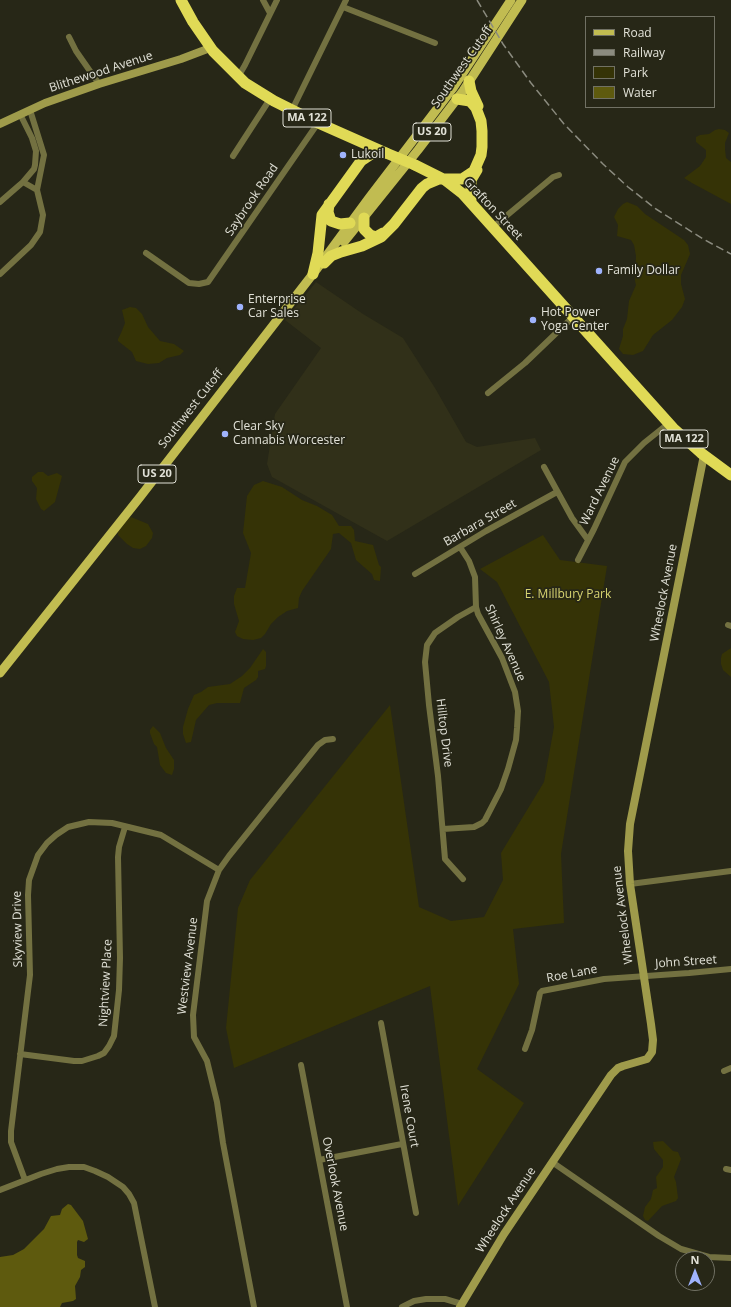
<!DOCTYPE html>
<style>
body{margin:0}
#map{position:relative;width:731px;height:1307px;overflow:hidden;background:#272717;font-family:"Open Sans",sans-serif}
canvas{display:block}
.legend{position:absolute;left:585px;top:16px;width:130px;height:92px;box-sizing:border-box;background:#272717;border:1px solid #717164;margin:0;padding:5px 7px;list-style:none;font-size:12px;color:#e1e1d7}
.legend li{display:flex;align-items:center;gap:8px;height:20px}
.legend b{width:20px;border:1px solid #717164}
.north{position:absolute;left:675px;top:1251px;width:40px;height:40px;box-sizing:border-box;background:#272717;border:1px solid #717164;border-radius:50%;rotate:0deg;font-size:11px;font-weight:700;line-height:16px;text-align:center;color:#e1e1d7}
.north::after{content:'';display:block;margin:auto;width:14px;height:18px;background:#9fb3fd;clip-path:polygon(50% 0,100% 100%,50% 72%,0 100%)}
</style>
<div id="map">
<canvas width="731" height="1307"></canvas>
<ul class="legend">
<li><b style="height:5px;background:#c1bc51"></b>Road</li>
<li><b style="height:5px;background:#8b8b7f"></b>Railway</li>
<li><b style="height:11px;background:#353306"></b>Park</li>
<li><b style="height:11px;background:#5e5a0e"></b>Water</li>
</ul>
<div class="north">N</div>
</div>
<script>
const ctx = document.querySelector('canvas').getContext('2d');
ctx.lineJoin = 'round';
function fill(path, color) {
  ctx.fillStyle = color;
  ctx.fill(path, 'evenodd');
}
function poly(rows) {
  const path = new Path2D();
  for (const r of rows) {
    path.moveTo(r[0], r[1]);
    for (let i = 2; i < r.length; i += 2) path.lineTo(r[i], r[i + 1]);
  }
  return path;
}
function strokePath(path, color, width, dash) {
  ctx.strokeStyle = color;
  ctx.lineWidth = width;
  ctx.lineCap = dash ? 'butt' : 'round';
  ctx.setLineDash(dash || []);
  ctx.stroke(path);
}
function write(font, color, halo, rows, align = 'center') {
  ctx.font = font + ' "Open Sans",sans-serif';
  ctx.lineWidth = 3.5;
  ctx.setLineDash([]);
  ctx.textBaseline = 'middle';
  ctx.strokeStyle = halo;
  ctx.fillStyle = color;
  for (const [text, x, y, turn = 0] of rows) {
    ctx.save();
    ctx.translate(x, y);
    ctx.rotate((+turn || 0) * Math.PI / 180);
    ctx.textAlign = isNaN(turn) ? turn : align;
    if (halo) ctx.strokeText(text, 0, 0);
    ctx.fillText(text, 0, 0);
    ctx.restore();
  }
}
const built = poly([
 [316,282,363,314,403,338,435,388,466,442,477,447,535,438,541,450,387,541,272,477,267,464,275,414,321,348,285,320]
]);
const green = poly([
 [719,129,725,130,729,133,725,143,725,149,726,158,731,162,731,204,692,183,684,178,700,166,706,157,706,150,696,142,696,137,700,135,709,134,715,130],
 [627,202,637,206,645,214,684,240,688,245,690,254,681,275,681,284,685,299,682,307,672,320,653,335,643,351,633,355,623,354,619,349,623,336,623,329,627,319,629,301,636,285,635,281,636,256,634,245,631,240,617,236,618,225,614,217,618,209,623,204],
 [130,307,136,308,142,314,148,327,160,341,174,344,184,351,180,355,167,358,159,363,148,364,136,361,132,352,118,341,118,339,121,333,125,323,122,310],
 [38,472,43,472,48,476,57,473,62,476,55,502,44,511,41,509,36,499,37,488,32,481,32,477],
 [263,481,282,487,302,500,317,506,332,515,339,526,351,526,354,530,355,541,373,545,379,565,381,567,380,581,374,580,372,574,356,560,351,543,339,533,333,534,331,549,302,591,299,598,298,608,287,611,278,617,271,624,265,634,261,638,253,640,243,639,237,636,235,632,239,621,234,604,234,596,237,588,245,588,251,553,243,533,247,496,254,485],
 [131,517,148,524,153,533,152,538,146,546,140,549,133,548,127,544,118,535,118,532,129,518],
 [543,535,560,560,607,566,561,854,564,923,513,929,519,984,477,1069,524,1103,458,1206,430,986,234,1068,226,1028,238,908,250,880,390,705,419,907,451,921,484,917,503,880,501,853,544,782,554,727,549,682,497,582,480,569],
 [731,648,731,677,723,670,721,664,721,658,722,654],
 [263,649,266,652,266,666,265,669,258,671,258,677,256,680,244,688,240,703,217,703,209,705,196,720,191,742,186,743,183,734,183,727,188,709,194,695,201,692,208,687,230,684,242,676,250,668],
 [153,726,160,733,166,748,174,760,174,769,172,775,166,773,160,765,157,747,154,744,150,733,150,730],
 [663,1141,673,1151,678,1152,681,1159,674,1177,676,1182,678,1198,676,1201,662,1206,648,1221,645,1220,643,1216,645,1207,651,1199,653,1190,657,1188,656,1177,663,1167,663,1160,654,1149,653,1142]
]);
const water = poly([
 [68,1204,71,1205,83,1221,88,1239,84,1242,78,1240,77,1242,77,1255,78,1258,85,1261,85,1267,81,1270,80,1277,75,1286,76,1299,73,1301,62,1303,60,1307,0,1307,0,1257,13,1255,24,1249,44,1229,51,1216,60,1215,62,1209]
]);
const street = poly([
 [263,0,270,13],
 [343,7,435,43],
 [69,37,76,51,99,84],
 [238,77,245,65,277,0],
 [30,110,44,155,37,190],
 [292,110,346,0],
 [20,114,32,138,36,151,35,165,34,169,23,182],
 [233,156,270,99],
 [0,202,23,182,37,190,43,215,40,232,31,245,0,274],
 [493,227,553,177,559,175],
 [146,253,189,283,199,284,208,282,318,123],
 [488,393,525,363,573,317],
 [544,467,572,518,588,540],
 [578,560,594,529,625,462,644,443,669,423],
 [415,574,486,531,557,492],
 [728,625,731,626],
 [443,829,474,827,482,823,485,820,501,789,508,769,516,740,517,728,518,711,515,692,502,658,478,614,476,607,475,577,469,561,460,547],
 [463,879,445,859,438,776,429,705,425,662,427,645,435,633,458,617,476,607],
 [630,884,731,871],
 [381,1023,416,1213],
 [525,1049,532,1030,540,993,542,991,604,979,689,973,731,969],
 [20,1054,74,1061,82,1061,98,1056,104,1053,109,1046,114,1036,119,990,120,958,118,857,119,847,125,827],
 [301,1065,347,1307],
 [724,1071,731,1068],
 [319,1160,402,1144],
 [552,1162,659,1236,681,1249,709,1257,731,1258],
 [726,1169,731,1170],
 [25,1180,11,1142,11,1131,30,975,28,895,29,880,38,855,47,843,56,835,68,827,89,822,112,823,161,835,219,870],
 [0,1190,41,1174,57,1169,69,1167,84,1167,95,1171,108,1177,123,1187,129,1194,134,1203,155,1307],
 [254,1307,223,1143,217,1102,207,1061,194,1037,193,1015,207,901,219,870,229,856,318,745,325,740,333,739],
 [402,1307,414,1301,426,1299,445,1299,462,1304]
]);
const secondary = poly([
 [0,124,45,103,99,84,181,59,210,48],
 [460,1307,504,1234,611,1075,618,1068,623,1066,647,1059,652,1052,653,1040,651,1024,630,884,628,851,630,824,704,455]
]);
const primary = poly([
 [344,242,418,150,463,91,522,0],
 [0,673,140,497,316,270,369,198,453,88,511,0]
]);
const highway = poly([
 [181,0,193,22,213,51,245,83,274,101,316,122,386,153],
 [469,81,471,91,478,106],
 [415,165,445,180,463,194,673,428,701,453,731,475],
 [471,202,471,180,477,170],
 [329,204,328,212,331,221,340,224,350,223],
 [364,218,364,229,370,235,376,237,383,233],
 [324,263,331,256,341,252,362,246,381,237,394,224,422,188,427,184,439,179,462,179,474,171,481,155,482,147,482,131,481,121,476,108,470,101,457,99],
 [313,274,318,253,322,215,361,161,373,153,380,151]
]);
const rail = poly([
 [477,0,503,44,531,83,564,124,603,164,628,187,656,209,703,239,731,254]
]);
const highwayBridge = poly([
 [386,153,415,165]
]);
const markers = [
 [343,155,4,"#9fb3fd"],
 [599,271,4,"#9fb3fd"],
 [240,307,4,"#9fb3fd"],
 [533,320,4,"#9fb3fd"],
 [225,434,4,"#9fb3fd"]
];
const shields = [
 [307,118,48],
 [432,132,38],
 [684,439,48],
 [157,474,38]
];
const shieldNames = [
 ["MA 122",307,118],
 ["US 20",432,132],
 ["MA 122",684,439],
 ["US 20",157,474]
];
const streetNames = [
 ["Southwest Cutoff",462,67,-55],
 ["Blithewood Avenue",101,72,-18],
 ["Saybrook Road",252,200,-56],
 ["Grafton Street",493,209,47],
 ["Southwest Cutoff",191,409,-52],
 ["Ward Avenue",600,491,-64],
 ["Barbara Street",480,523,-30],
 ["Wheelock Avenue",664,593,-79],
 ["Shirley Avenue",505,643,66],
 ["Hilltop Drive",444,733,83],
 ["Wheelock Avenue",623,915,-97],
 ["Skyview Drive",18,929,-91],
 ["John Street",686,962,-4],
 ["Westview Avenue",188,966,-83],
 ["Roe Lane",572,974,-11],
 ["Nightview Place",106,983,-87],
 ["Irene Court",409,1116,80],
 ["Overlook Avenue",335,1184,79],
 ["Wheelock Avenue",506,1210,-57]
];
const poiNames = [
 ["Lukoil",351,155],
 ["Family Dollar",607,271],
 ["Enterprise",248,300],
 ["Car Sales",248,314],
 ["Hot Power",541,313],
 ["Yoga Center",541,327],
 ["Clear Sky",233,427],
 ["Cannabis Worcester",233,441]
];
const parkNames = [
 ["E. Millbury Park",568,595]
];
fill(built, '#313019');
fill(green, '#353306');
fill(water, '#5e5a0e');
strokePath(street, '#737141', 6);
strokePath(secondary, '#9f9b4b', 8);
strokePath(primary, '#c1bc51', 9);
strokePath(highway, '#e0da56', 11);
strokePath(rail, '#8b8b7f', 1.5, [8, 4]);
strokePath(highwayBridge, '#e0da56', 11);
for (const [x, y, r, color] of markers) {
  const dot = new Path2D();
  dot.arc(x, y, r, 0, 2 * Math.PI);
  ctx.fillStyle = color;
  ctx.fill(dot);
  strokePath(dot, '#272717', 1.5);
}
for (const [x, y, w] of shields) {
  const box = new Path2D();
  box.roundRect(x - w / 2, y - 9, w, 18, 3);
  ctx.fillStyle = '#272717';
  ctx.fill(box);
  strokePath(box, '#e1e1d7', 1);
}
write('bold 11px', '#e1e1d7', null, shieldNames);
write('12px', '#e1e1d7', '#272717', streetNames);
write('12px', '#e1e1d7', '#272717', poiNames, 'left');
write('12px', '#d7d370', '#272717', parkNames);
</script>
